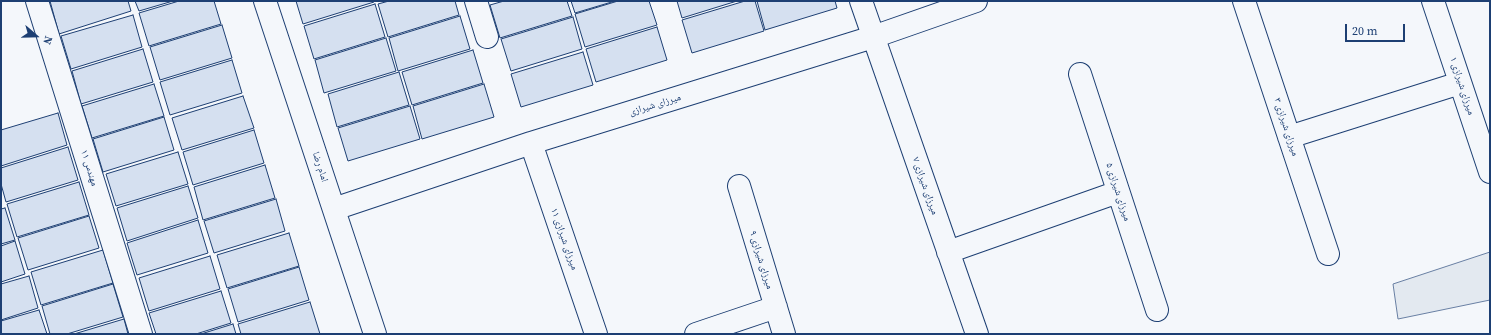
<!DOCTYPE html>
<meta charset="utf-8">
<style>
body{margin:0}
#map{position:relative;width:1491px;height:335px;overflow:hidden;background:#f4f7fb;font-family:"Source Serif 4",serif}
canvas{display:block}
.frame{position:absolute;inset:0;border:2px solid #1d3f73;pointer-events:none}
.north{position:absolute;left:16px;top:16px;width:40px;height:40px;-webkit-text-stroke:3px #f4f7fb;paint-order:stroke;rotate:110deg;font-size:11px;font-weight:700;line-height:16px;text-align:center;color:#1d3f73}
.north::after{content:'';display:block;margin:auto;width:14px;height:18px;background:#1d3f73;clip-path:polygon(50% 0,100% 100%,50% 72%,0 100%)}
.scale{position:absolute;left:1345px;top:24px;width:60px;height:18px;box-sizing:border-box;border:2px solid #1d3f73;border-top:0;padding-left:5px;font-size:12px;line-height:14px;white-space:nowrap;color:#1d3f73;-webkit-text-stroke:3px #f4f7fb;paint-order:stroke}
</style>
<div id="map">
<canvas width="1491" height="335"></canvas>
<div class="frame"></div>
<div class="north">N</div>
<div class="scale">20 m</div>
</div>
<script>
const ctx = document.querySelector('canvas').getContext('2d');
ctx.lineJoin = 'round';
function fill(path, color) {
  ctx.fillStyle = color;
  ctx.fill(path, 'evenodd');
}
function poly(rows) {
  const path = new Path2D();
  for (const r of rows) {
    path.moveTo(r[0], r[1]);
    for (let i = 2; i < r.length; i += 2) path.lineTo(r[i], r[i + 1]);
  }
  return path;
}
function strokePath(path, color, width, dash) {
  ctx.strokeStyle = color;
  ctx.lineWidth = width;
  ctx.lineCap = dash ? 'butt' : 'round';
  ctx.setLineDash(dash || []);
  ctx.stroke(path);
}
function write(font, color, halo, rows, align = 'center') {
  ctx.font = font + ' "Source Serif 4","Noto Naskh Arabic",serif';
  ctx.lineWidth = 3;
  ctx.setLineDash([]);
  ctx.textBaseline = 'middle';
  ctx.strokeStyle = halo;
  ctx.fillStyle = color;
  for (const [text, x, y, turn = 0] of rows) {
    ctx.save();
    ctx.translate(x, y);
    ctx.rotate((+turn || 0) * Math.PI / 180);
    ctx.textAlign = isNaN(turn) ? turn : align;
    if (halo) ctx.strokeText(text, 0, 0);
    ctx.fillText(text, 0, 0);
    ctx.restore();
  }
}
const green = poly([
 [1490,252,1490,300,1398,319,1393,284,1490,252]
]);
const building = poly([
 [50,1,128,1,131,11,59,34,50,1],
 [135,1,173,1,139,11,135,1],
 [179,1,214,1,221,24,149,46,139,13,179,1],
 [296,1,374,1,374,2,303,24,296,1],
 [389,1,455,1,459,15,388,37,378,4,389,1],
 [504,1,567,1,572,16,500,38,490,5,504,1],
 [571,1,615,1,575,13,571,1],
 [618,1,649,1,657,25,585,47,575,14,618,1],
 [677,1,737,1,682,18,677,1],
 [745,1,755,1,764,31,692,53,682,20,745,1],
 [757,1,835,1,837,8,765,30,757,1],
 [375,4,385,37,314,59,304,26,375,4],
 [133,15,142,47,71,69,61,36,133,15],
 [460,16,470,49,398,71,389,38,460,16],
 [573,17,582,49,511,71,501,39,573,17],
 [222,25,232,58,160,80,150,47,222,25],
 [657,27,667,60,596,82,586,49,657,27],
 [386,38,396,71,324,93,315,60,386,38],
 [143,49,153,82,81,104,72,71,143,49],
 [473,50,483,83,412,105,402,72,473,50],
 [583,52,593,85,521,107,511,74,583,52],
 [232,60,242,93,170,115,160,82,232,60],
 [399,72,409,105,337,127,328,94,399,72],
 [154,84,164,116,92,138,82,106,154,84],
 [484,84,494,117,422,139,413,106,484,84],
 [243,96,254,128,182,150,172,118,243,96],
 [410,106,420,139,348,161,338,128,410,106],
 [58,113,67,145,1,166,1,130,58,113],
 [164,117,174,150,103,172,93,139,164,117],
 [254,130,264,163,193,185,183,152,254,130],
 [68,147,78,180,6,202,1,184,1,168,68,147],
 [178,152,188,184,116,206,106,174,178,152],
 [265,165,275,198,203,220,194,187,265,165],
 [79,182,89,215,17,237,7,204,79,182],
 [188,186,198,218,127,241,117,208,188,186],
 [276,199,285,231,214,253,204,221,276,199],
 [5,208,15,240,1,244,1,209,5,208],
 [89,216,99,248,28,270,18,238,89,216],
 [198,220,208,253,137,275,127,243,198,220],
 [289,233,299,266,227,288,217,255,289,233],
 [15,241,25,274,1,282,1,246,15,241],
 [103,250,113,283,41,305,31,272,103,250],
 [210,256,220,289,149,311,139,278,210,256],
 [299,267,309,300,238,322,228,289,299,267],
 [29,276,38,308,1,320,1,284,29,276],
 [113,284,123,317,67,334,50,334,42,306,113,284],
 [221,291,231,323,196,334,156,334,149,313,221,291],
 [310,302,320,334,241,334,238,324,310,302],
 [39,310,47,334,1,334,1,321,39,310],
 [124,319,128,334,74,334,124,319],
 [233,324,236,334,201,334,233,324]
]);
const minor = poly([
 [37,1,141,334],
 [265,1,375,334],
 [476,1,487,37],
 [861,1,977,334],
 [1244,1,1328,254],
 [1433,1,1490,172],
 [1080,74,1157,310],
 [1289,137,1460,83],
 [531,143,596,334],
 [739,186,784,334],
 [334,209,531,143,873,37,976,1],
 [948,252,1118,192],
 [696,334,776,307]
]);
const streetNames = [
 ["میرزای شیرازی ۱",1462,86,72],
 ["میرزای شیرازی",655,105,-17],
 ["میرزای شیرازی ۳",1286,127,72],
 ["امام رضا",320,167,72],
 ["مهندس ۱۱",89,168,73],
 ["میرزای شیرازی ۷",925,186,71],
 ["میرزای شیرازی ۵",1118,192,72],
 ["میرزای شیرازی ۱۱",564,239,71],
 ["میرزای شیرازی ۹",761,260,73]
];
fill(green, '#e3e9f0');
strokePath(green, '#687fa3', 1);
fill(building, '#d5e0f0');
strokePath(building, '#1d3f73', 1);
strokePath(minor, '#1d3f73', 24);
strokePath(minor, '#f4f7fb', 22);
write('10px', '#1d3f73', '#f4f7fb', streetNames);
</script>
